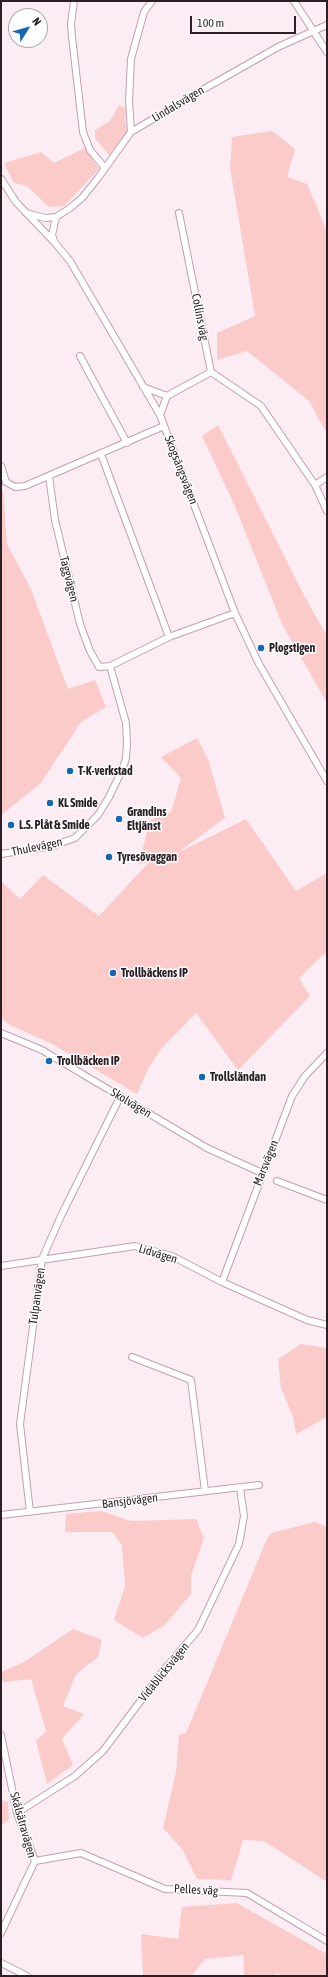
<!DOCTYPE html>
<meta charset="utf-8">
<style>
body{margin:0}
#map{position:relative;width:328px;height:1977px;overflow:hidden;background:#fcedf5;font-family:"Asap Condensed",sans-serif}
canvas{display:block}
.frame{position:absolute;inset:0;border:2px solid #2b1e26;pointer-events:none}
.north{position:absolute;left:8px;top:8px;width:40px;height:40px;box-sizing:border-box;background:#fff;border:1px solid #aaa5a8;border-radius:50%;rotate:53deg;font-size:11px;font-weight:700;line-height:16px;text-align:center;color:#2b1e26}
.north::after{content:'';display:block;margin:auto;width:14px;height:18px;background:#1367b5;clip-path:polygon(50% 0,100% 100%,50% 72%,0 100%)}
.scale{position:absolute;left:190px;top:16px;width:106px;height:18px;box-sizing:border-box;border:2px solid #2b1e26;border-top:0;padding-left:5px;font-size:12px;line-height:14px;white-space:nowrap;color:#2b1e26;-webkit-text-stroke:3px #fff;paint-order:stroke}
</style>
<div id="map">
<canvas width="328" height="1977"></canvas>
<div class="frame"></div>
<div class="north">N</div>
<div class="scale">100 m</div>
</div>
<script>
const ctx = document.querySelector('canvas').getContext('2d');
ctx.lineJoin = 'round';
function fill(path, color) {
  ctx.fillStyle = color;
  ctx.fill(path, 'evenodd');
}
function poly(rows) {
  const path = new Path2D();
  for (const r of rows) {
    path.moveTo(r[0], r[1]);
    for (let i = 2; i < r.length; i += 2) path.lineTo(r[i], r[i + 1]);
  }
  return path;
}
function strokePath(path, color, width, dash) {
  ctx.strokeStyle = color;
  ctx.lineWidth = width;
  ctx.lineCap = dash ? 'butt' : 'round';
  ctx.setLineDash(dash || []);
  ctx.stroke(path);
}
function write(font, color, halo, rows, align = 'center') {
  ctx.font = font + ' "Asap Condensed",sans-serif';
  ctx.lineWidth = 3;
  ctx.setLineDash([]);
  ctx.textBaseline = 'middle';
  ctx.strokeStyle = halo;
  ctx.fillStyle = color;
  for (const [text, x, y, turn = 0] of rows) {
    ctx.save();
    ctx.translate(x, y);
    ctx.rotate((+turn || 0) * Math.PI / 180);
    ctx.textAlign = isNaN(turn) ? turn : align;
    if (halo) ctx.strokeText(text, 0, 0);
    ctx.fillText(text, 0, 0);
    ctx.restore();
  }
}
const green = poly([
 [119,105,126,109,125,120,127,132,109,155,95,138,95,130,110,121],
 [272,131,295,149,287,177,307,184,327,231,327,434,309,401,247,351,217,360,217,333,255,316,230,168,232,137],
 [85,148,99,169,64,206,49,207,27,186,14,183,4,163,41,152,54,163],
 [218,425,306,599,327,636,327,703,282,624,234,504,202,436],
 [1,490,3,491,7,544,31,589,68,689,95,680,106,707,81,722,40,784,1,815],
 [197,738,208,759,225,818,177,853,246,819,296,891,327,873,327,956,324,954,299,978,310,996,238,1070,196,1013,161,1049,148,1069,137,1094,52,1044,10,1025,1,1018,1,881,20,899,43,875,99,916,149,862,139,864,150,820,171,812,181,778,161,757],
 [301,1344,327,1348,327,1417,296,1434,293,1417,281,1388,278,1359],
 [101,1511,131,1521,196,1519,204,1538,191,1576,191,1594,165,1625,143,1638,114,1620,125,1586,122,1545,112,1532,65,1532,66,1514],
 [315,1522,327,1527,327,1882,264,1841,243,1840,231,1880,197,1879,182,1849,163,1828,176,1772,179,1735,186,1733,266,1541,271,1533],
 [73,1629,102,1640,98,1657,76,1674,63,1706,84,1714,62,1739,73,1765,47,1784,36,1741,46,1731,31,1679,4,1682,1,1678,1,1672,24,1662],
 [1,1800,8,1802,9,1819,1,1826],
 [237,1903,327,1954,327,1976,283,1976,276,1973,275,1976,244,1976,244,1955,205,1959,191,1976,143,1976,141,1934,178,1939,182,1907]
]);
const minor = poly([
 [74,1,71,24,72,37,83,132,90,150,105,168],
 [294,1,327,52],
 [131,132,129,101,131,59,144,12,152,1],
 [1,179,16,202,55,243,70,261,160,415,235,613,259,664,327,781],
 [26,213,45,218,56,217,70,208,82,198,98,178,131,132,204,89,278,47,327,25],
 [54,241,52,235,56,217],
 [80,356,127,443],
 [211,372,261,406,315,485,327,511],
 [143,387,167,396,211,372,179,213],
 [160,415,167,396],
 [101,454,169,637],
 [1,466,6,482,15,487,25,486,164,426],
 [49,476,55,520,80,624,90,651,99,667,110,666,169,637,235,613],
 [315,485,327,477],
 [1,854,52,846,75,838,98,815,109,797,123,768,126,758,127,743,126,723,110,666],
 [1,1033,42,1050,207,1148,262,1173],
 [277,1181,327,1200],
 [1,1266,135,1246,172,1256,222,1282,307,1320,327,1325],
 [222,1282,292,1096,305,1076,327,1053],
 [132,1357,191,1380,205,1491],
 [30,1512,20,1424,42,1259,61,1216,120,1097],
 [1,1515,259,1485],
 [1,1735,17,1813,35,1861,1,1933],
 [17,1813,75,1776,103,1751,163,1671,198,1630,239,1544,244,1516,240,1488],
 [35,1861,81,1853,165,1889,247,1893,327,1941],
 [1,1963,27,1976]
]);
const markers = [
 [261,648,4,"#1367b5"],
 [70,771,4,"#1367b5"],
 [50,803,4,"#1367b5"],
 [119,819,4,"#1367b5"],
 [11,825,4,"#1367b5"],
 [109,857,4,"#1367b5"],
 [113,973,4,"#1367b5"],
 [49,1061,4,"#1367b5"],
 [202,1077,4,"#1367b5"]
];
const streetNames = [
 ["Lindalsvägen",178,104,-31],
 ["Collins väg",200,317,79],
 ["Skogsängsvägen",181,470,69],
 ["Taggvägen",69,579,76],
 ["Thulevägen",37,847,-12],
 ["Skolvägen",131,1103,31],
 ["Marsvägen",266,1163,-68],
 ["Lidvägen",158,1254,17],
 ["Tulpanvägen",37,1296,-82],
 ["Bansjövägen",130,1501,-7],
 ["Vidablicksvägen",164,1672,-51],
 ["Skälsätravägen",23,1825,74],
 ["Pelles väg",196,1890,3]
];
const poiNames = [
 ["Plogstigen",269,648],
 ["T-K-verkstad",78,771],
 ["KL Smide",58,803],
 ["Grandins",127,812],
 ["Eltjänst",127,826],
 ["L.S. Plåt & Smide",19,825],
 ["Tyresövaggan",117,857],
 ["Trollbäckens IP",121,973],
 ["Trollbäcken IP",57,1061],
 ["Trollsländan",210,1077]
];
fill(green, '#fbcbca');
strokePath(minor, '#c29fb3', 8);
strokePath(minor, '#fff', 6);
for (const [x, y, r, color] of markers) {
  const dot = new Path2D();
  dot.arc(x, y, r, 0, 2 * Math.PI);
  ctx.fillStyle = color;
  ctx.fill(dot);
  strokePath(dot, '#fff', 1.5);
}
write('12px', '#2b1e26', '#fff', streetNames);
write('bold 12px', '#2b1e26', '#fff', poiNames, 'left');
</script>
